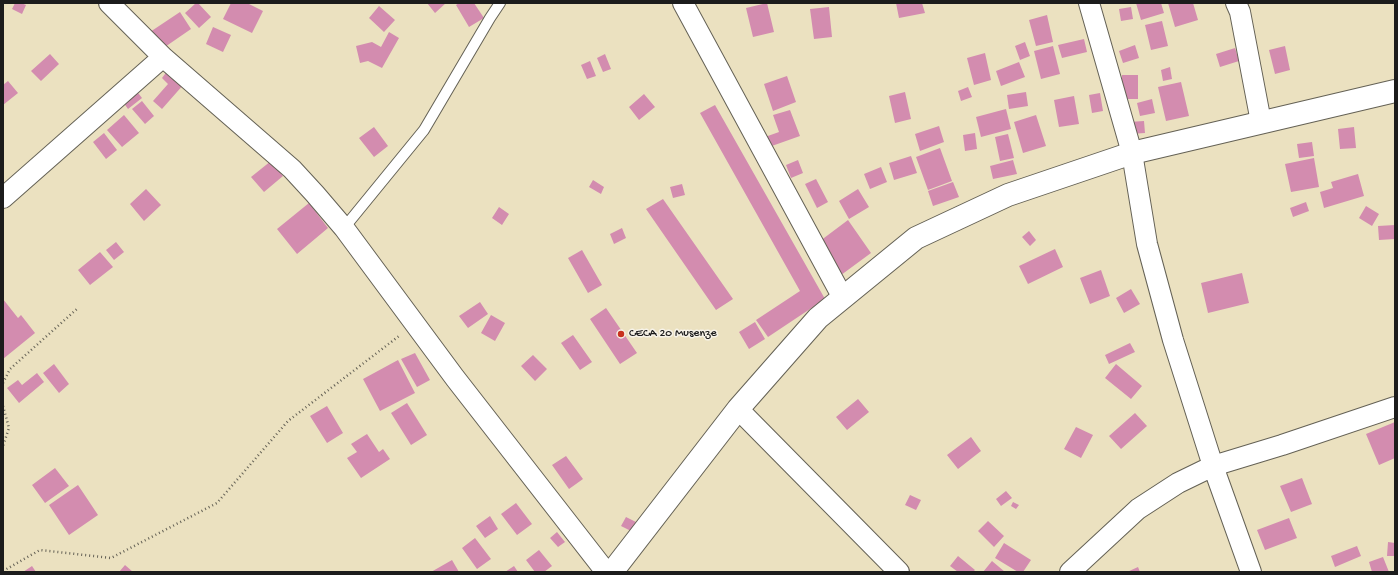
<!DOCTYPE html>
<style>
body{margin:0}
#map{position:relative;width:1398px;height:575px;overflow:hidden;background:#ebe1c0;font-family:"Gochi Hand",sans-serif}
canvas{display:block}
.frame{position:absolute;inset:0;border:4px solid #1c1c1c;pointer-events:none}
</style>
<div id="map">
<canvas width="1398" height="575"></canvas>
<div class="frame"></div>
</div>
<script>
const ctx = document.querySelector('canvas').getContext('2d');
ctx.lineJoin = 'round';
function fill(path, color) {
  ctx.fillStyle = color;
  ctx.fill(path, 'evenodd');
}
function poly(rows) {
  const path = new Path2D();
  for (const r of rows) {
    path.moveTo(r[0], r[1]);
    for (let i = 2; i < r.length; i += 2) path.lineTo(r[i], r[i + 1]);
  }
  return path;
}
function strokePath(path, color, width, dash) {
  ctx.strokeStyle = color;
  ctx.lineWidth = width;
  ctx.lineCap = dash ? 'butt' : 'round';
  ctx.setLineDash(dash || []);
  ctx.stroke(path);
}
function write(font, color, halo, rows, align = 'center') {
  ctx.font = font + ' "Gochi Hand",sans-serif';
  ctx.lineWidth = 3;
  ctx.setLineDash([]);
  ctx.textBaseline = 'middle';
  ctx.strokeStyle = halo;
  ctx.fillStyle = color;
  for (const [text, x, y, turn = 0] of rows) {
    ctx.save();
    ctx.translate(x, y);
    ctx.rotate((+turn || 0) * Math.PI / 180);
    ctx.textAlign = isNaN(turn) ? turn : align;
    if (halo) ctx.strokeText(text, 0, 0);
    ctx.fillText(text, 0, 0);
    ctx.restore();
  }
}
const building = poly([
 [15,3,21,3,26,5,22,14,12,9],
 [196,3,198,3,211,17,199,28,185,13],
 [231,3,247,3,263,11,252,33,223,19],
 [427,3,446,3,435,13],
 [459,3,474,3,484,18,469,27,456,5],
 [767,3,774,32,753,37,746,8],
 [896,3,922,3,925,13,899,18],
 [1136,3,1161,3,1164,13,1141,20],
 [1168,3,1193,3,1198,20,1175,27],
 [379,6,395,20,384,32,369,18],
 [829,7,832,37,814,39,810,9],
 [1131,7,1133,19,1121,21,1119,9],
 [180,12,191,29,162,49,150,32],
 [1047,15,1053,42,1036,46,1029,20],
 [1162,21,1168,46,1151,50,1145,25],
 [213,27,231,35,223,52,206,44],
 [389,32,399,38,382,68,368,61,360,63,356,46,372,42,381,47],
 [1084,39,1087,52,1062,58,1058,45],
 [1025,42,1030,56,1020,60,1015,46],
 [1135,45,1139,58,1123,63,1119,51],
 [1053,46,1060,74,1041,79,1034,51],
 [1285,46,1290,70,1275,74,1269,50],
 [1235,48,1239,61,1220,67,1216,54],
 [985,53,991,80,974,85,967,58],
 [50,54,59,64,41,81,31,71],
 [605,54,611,69,603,72,597,58],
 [590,61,596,76,587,79,581,65],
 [1019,62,1025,77,1001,86,996,71],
 [1170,67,1172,79,1163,81,1161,70],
 [168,70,184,84,162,109,153,101,168,84,162,78],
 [1122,75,1138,75,1138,99,1122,99],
 [787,76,796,102,773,111,764,84],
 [8,81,18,93,3,105,3,85],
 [1181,82,1189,116,1166,121,1158,87],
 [968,87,972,97,961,101,958,91],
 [135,89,142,98,128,109,121,99],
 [905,92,911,119,895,123,889,96],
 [1026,92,1028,106,1009,109,1007,95],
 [1100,93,1103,111,1092,113,1089,95],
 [644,94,655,107,639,120,629,107],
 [1074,96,1079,124,1059,127,1054,100],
 [1152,99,1155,113,1140,116,1137,103],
 [142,101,154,116,145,124,132,109],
 [715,105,825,299,768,337,756,320,800,291,700,113],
 [1006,109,1011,129,981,137,976,117],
 [790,110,800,136,769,147,765,137,779,132,773,115],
 [124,115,139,133,122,147,107,130],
 [1036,115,1046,146,1023,153,1014,122],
 [1144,121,1145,133,1130,134,1129,122],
 [939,126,944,142,920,151,915,134],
 [374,127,388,146,374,157,359,138],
 [1354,127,1356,148,1340,149,1338,129],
 [104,133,117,150,106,159,93,142],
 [975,133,977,149,965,151,963,135],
 [1008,134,1014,158,1000,161,995,137],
 [1312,142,1314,156,1299,158,1297,144],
 [940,148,952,181,928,190,916,157],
 [911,156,917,173,894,180,889,163],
 [1314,158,1319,187,1291,192,1285,164],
 [798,160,803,173,791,178,786,165],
 [1013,160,1017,174,993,179,990,166],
 [271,161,283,176,264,192,251,177],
 [881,167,887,182,870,189,864,174],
 [1358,174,1364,196,1324,208,1320,192,1333,188,1331,182],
 [816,179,828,202,817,208,805,184],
 [593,180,604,187,601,194,589,187],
 [953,182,959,197,933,206,928,191],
 [682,184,685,195,673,198,670,187],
 [146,189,161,205,144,221,130,204],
 [858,189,869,207,849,219,839,201],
 [663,199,733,299,716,310,646,209],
 [1306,202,1309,211,1293,217,1290,208],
 [309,203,328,228,297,254,277,229],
 [1366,206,1379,214,1372,226,1359,218],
 [499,207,509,214,502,225,492,218],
 [848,220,871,253,837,278,816,244],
 [1395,225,1395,239,1379,240,1378,226],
 [622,228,626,238,614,244,610,234],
 [1029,231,1036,240,1030,246,1022,237],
 [116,242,124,252,114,260,106,250],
 [1055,249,1063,267,1028,284,1019,266],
 [582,250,602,285,588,293,568,258],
 [100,252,113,267,90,285,78,270],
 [1101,270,1110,296,1090,304,1080,278],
 [1242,273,1249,303,1208,313,1201,283],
 [1131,289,1140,304,1124,313,1116,298],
 [3,299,18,318,21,315,35,333,3,359],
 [480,302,488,314,468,328,459,316],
 [606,308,637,353,620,364,590,319],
 [491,315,505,323,495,341,481,333],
 [755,322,765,339,749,349,739,332],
 [573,335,592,362,580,370,561,343],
 [1130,343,1135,352,1109,364,1105,355],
 [415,353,430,380,417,387,401,359],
 [533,355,547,369,535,381,521,366],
 [398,360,415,393,380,411,363,379],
 [54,364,69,384,59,393,43,373],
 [1116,364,1142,386,1131,399,1105,378],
 [37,373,44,382,19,403,7,388,18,380,22,385],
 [858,399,869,412,847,430,836,417],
 [407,403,427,435,411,445,391,413],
 [327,406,343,433,327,443,310,416],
 [1135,413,1147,426,1121,449,1109,436],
 [1395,422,1395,458,1379,465,1366,434],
 [1076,427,1093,435,1081,458,1064,449],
 [367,434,379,452,383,449,390,459,361,478,347,458,357,452,351,444],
 [971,437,981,451,958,469,947,455],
 [566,456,583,479,569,489,552,465],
 [55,468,69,486,45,503,32,485],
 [1302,478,1312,504,1291,512,1280,486],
 [78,485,98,515,69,535,49,505],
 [1006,491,1012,498,1001,506,996,499],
 [910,495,921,500,916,510,905,505],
 [1013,502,1019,505,1016,509,1011,506],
 [516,503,532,524,517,535,501,514],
 [490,516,498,529,485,538,476,526],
 [626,517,636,522,631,531,621,526],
 [1289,518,1297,538,1265,550,1257,530],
 [988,521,1004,536,994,547,978,531],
 [557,532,565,542,558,547,550,538],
 [475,538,491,559,477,569,462,548],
 [1388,542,1395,543,1395,556,1387,556],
 [1004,543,1031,560,1023,572,1018,572,995,558],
 [1357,546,1361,556,1335,567,1331,556],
 [539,550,552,566,544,572,535,572,526,560],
 [958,556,975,570,973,572,958,572,950,566],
 [1383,557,1389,572,1372,572,1369,562],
 [452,560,459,572,431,572],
 [992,561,1005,572,983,572],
 [125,565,133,572,119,572],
 [32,566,36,572,23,572],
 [514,566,518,572,505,572],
 [1138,567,1140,572,1127,572]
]);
const path = poly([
 [3,383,10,369,78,308],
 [3,406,9,428,3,446],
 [3,571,40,550,111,558,217,503,288,421,399,336]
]);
const service = poly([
 [344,228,424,130,490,18,500,3]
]);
const minor = poly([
 [109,3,163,57,292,169,315,194,344,228,455,378,606,572],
 [683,3,843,298],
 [1089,3,1132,153,1147,244,1173,340,1213,466,1251,572],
 [1236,3,1240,12,1261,122],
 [3,198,163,57],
 [738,409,899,572],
 [1070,572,1138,509,1178,483,1213,466,1282,445,1395,407]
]);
const tertiary = poly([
 [612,572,738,409,818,318,916,238,1008,195,1132,153,1395,91]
]);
const markers = [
 [621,334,4,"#c8321e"]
];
const poiNames = [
 ["CECA 20 Musenze",629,334]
];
fill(building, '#d38caf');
strokePath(service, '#646155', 12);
strokePath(minor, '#646155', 22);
strokePath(tertiary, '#646155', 24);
strokePath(path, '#646155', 2.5, [1, 3]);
strokePath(service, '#fff', 10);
strokePath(minor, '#fff', 20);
strokePath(tertiary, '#fff', 22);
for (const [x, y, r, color] of markers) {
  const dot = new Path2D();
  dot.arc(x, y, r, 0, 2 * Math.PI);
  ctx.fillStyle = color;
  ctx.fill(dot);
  strokePath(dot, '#f7f3e8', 1.5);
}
write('12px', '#1c1c1c', '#f7f3e8', poiNames, 'left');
</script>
